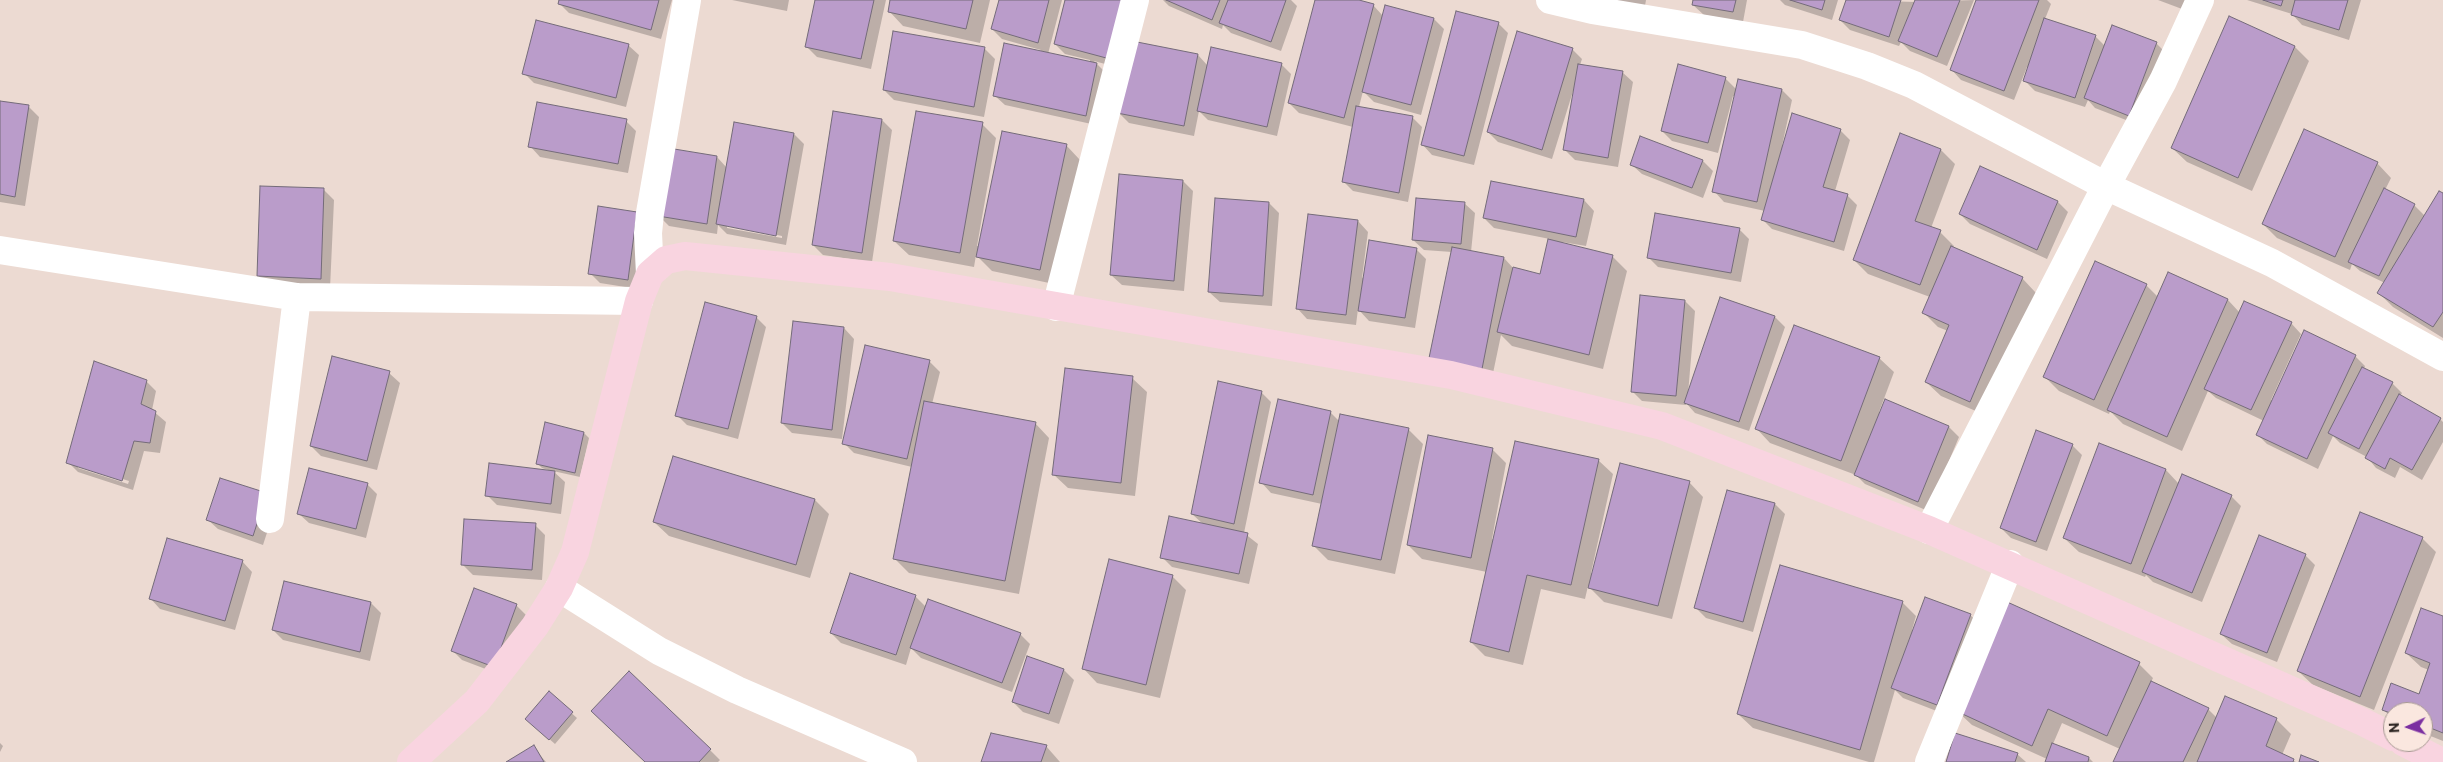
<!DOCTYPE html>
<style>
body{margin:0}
#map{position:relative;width:2443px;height:762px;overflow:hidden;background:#ecdad2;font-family:Commissioner,sans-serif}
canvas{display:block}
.north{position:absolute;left:2383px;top:702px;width:50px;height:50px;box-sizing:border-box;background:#fae7df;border:1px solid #a89a94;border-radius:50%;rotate:267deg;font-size:14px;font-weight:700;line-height:20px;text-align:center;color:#2e2724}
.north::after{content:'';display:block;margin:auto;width:18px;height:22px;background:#7b2fa1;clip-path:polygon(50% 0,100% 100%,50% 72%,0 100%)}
</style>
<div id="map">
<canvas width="2443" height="762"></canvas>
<div class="north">N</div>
</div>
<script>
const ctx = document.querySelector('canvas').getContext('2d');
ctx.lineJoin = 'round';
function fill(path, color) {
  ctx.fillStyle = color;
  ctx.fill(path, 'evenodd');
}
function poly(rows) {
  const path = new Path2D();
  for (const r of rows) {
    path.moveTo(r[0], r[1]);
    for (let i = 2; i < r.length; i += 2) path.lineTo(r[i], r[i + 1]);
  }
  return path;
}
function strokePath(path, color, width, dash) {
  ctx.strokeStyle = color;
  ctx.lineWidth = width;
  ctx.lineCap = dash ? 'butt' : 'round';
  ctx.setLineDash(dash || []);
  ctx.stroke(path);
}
const shadow = poly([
 [560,0,672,0,661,39,569,13,559,3],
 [732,0,789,0,787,11],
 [817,0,886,0,871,69,817,57,807,47],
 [892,0,990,0,980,43,903,26,889,11],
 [1000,0,1062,0,1048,54,1090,62,1090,60,1065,54,1055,44,1067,0,1120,68,1094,61,1107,74,1096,125,1005,105,994,95,1041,50,1002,39,992,29],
 [1163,0,1291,0,1297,6,1281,51,1231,33,1223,25,1222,29,1169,6],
 [1316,0,1354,0,1373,5,1383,16,1386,6,1434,19,1444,29,1421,115,1374,102,1363,91,1359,107,1412,117,1422,127,1408,202,1353,191,1343,181,1353,127,1299,113,1289,103],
 [1588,0,1646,0,1644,12],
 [1694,0,1747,0,1743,22,1704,15,1693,5],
 [1780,0,1838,0,1832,20,1785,5],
 [1847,0,1916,2,1974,0,1947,66,1910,51,1901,42,1899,46,1850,30,1840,20],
 [1978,0,2047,0,2051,4,2045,19,2095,36,2105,46,2156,43,2166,53,2139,125,2095,108,2088,100,2085,107,2035,91,2025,81,2029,68,2027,67,2014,100,1961,80,1951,69],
 [2158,0,2203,0,2198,15],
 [2247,0,2361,0,2349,40,2302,25,2292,14],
 [2229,17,2295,47,2309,61,2252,191,2187,162,2172,148],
 [1498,23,1508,33,1474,165,1432,155,1422,144],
 [894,32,985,49,995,59,984,117,894,100,884,90],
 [628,45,639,55,626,107,534,83,524,73],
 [1572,49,1582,59,1580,65,1622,72,1633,82,1618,167,1575,160,1565,150,1575,89,1574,88,1552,159,1498,142,1488,132],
 [1198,55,1208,66,1281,64,1291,74,1277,136,1208,120,1199,111,1194,136,1129,123,1119,113],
 [1725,78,1737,90,1739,80,1782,90,1792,100,1782,146,1840,130,1850,140,1835,191,1847,195,1857,205,1844,251,1772,229,1762,219,1765,211,1724,202,1714,191,1736,96,1733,96,1718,153,1672,141,1662,131],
 [0,102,29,107,39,117,25,206,0,202],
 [882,120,892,130,872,262,823,255,813,245],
 [626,121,636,131,628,173,540,157,530,146],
 [982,124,996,138,977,246,980,246,1066,145,1080,160,1054,284,992,271,976,255,974,267,909,255,894,241],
 [794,134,804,144,786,245,727,234,718,225,717,234,669,226,659,216,717,157,727,168],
 [727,225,782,236,782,238,727,228],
 [1901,134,1941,150,1955,164,1931,228,1940,232,1954,246,1953,249,2022,278,2036,293,1985,415,1941,396,1926,382,1948,331,1938,327,1924,313,1930,297,1868,274,1854,260],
 [1703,161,1713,171,1703,198,1642,174,1631,164],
 [2377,163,2391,178,2385,190,2414,205,2425,216,2443,195,2443,338,2393,307,2379,293,2385,283,2360,271,2352,264,2350,270,2277,238,2263,224],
 [1183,181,1193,191,1184,291,1122,285,1111,275],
 [324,190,334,200,330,289,268,286,258,276],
 [1584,200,1594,211,1586,246,1562,242,1561,244,1613,257,1627,271,1603,369,1512,346,1501,335,1492,378,1441,368,1452,252,1424,250,1413,240,1464,203,1475,213,1471,252,1504,258,1514,269,1541,275,1550,239,1494,228,1484,218],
 [2058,202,2068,212,2047,259,1970,224,1960,214],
 [1269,203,1279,213,1272,306,1220,302,1209,292],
 [637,213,638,289,600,283,590,273],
 [1358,221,1368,232,1362,278,1416,249,1426,259,1415,328,1369,321,1358,309,1356,325,1307,319,1297,308],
 [1739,229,1749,239,1741,282,1658,267,1648,257],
 [2169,274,2228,300,2240,313,2291,323,2301,334,2271,400,2273,401,2355,356,2365,366,2364,369,2392,383,2402,393,2400,396,2440,419,2443,422,2443,442,2422,480,2400,467,2395,478,2376,468,2367,457,2340,443,2333,436,2318,469,2267,444,2257,434,2264,421,2216,398,2208,391,2182,451,2123,424,2110,411,2109,414,2059,391,2045,377,2146,285,2159,298],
 [1720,298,1775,317,1785,327,1749,431,1695,413,1686,403,1686,405,1642,401,1632,391,1685,301,1695,311,1688,394],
 [756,317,766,327,738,439,687,425,677,415],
 [844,328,854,339,842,439,792,433,782,423],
 [1879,358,1894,372,1879,412,1881,413,1886,400,1949,427,1959,437,1928,511,1865,484,1856,475,1770,443,1756,428],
 [929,361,940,372,932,404,1035,423,1049,438,1019,594,909,573,895,559,912,467,854,453,844,443],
 [389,373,400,383,377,470,321,456,311,446],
 [1132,378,1147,392,1135,496,1068,488,1053,474],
 [146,381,156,391,152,410,166,422,160,453,144,451,133,490,78,472,68,462],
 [78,465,129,481,128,484,78,468],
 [1261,392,1271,402,1244,533,1258,544,1249,584,1172,567,1162,557,1203,524,1192,514],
 [1331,413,1339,421,1408,429,1423,444,1395,574,1328,560,1313,545,1322,504,1271,493,1261,482],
 [584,433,589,438,580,477,553,471,565,482,561,514,497,505,487,495,548,471,548,470,542,468,537,463],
 [2072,445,2082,455,2047,551,2011,538,2001,528],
 [2100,445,2166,470,2179,484,2231,496,2241,506,2202,602,2153,582,2146,575,2145,577,2079,552,2064,538],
 [1492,449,1506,463,1492,539,1494,540,1598,460,1613,474,1591,573,1593,574,1689,482,1703,497,1672,619,1604,602,1588,586,1585,599,1541,589,1523,665,1485,656,1471,642,1487,572,1422,559,1408,545],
 [367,484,377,494,366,538,309,523,298,513],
 [1728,491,1775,504,1785,514,1753,632,1706,618,1696,608],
 [815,500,829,514,810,578,669,536,654,522],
 [276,505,263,545,218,529,207,519],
 [535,525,545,535,542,580,473,575,463,565],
 [2422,538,2436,552,2374,710,2313,685,2298,671],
 [2305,555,2315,565,2277,662,2232,644,2221,634],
 [242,561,252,572,235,630,160,609,150,598],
 [1172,576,1186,590,1160,698,1097,683,1083,668],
 [285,582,371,603,381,613,370,661,283,640,273,630],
 [915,596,926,607,1020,634,1030,644,1012,692,921,658,911,648,906,665,841,643,831,633],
 [1902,602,1916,616,1912,630,1914,630,1970,615,1981,625,1947,715,1903,698,1895,690,1874,762,1869,762,1753,728,1738,714],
 [516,605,526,615,504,676,462,660,452,650],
 [2443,618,2443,741,2423,733,2423,712,2393,712,2393,719,2383,709,2419,695,2429,670,2421,667,2406,653],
 [2139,664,2153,678,2151,682,2208,709,2217,718,2276,719,2291,734,2282,755,2296,762,2115,762,2120,749,2062,723,2053,744,2089,758,2093,762,2046,762,2047,759,1972,725,1957,711],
 [1064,670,1074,680,1059,724,1023,712,1013,702],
 [629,673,710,750,720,760,718,762,646,762],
 [549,693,577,718,555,744,532,724],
 [0,743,3,746,0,752],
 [1046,746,1060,762,982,762],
 [533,747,546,762,509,762],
 [2017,754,2026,762,1947,762]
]);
const building = poly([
 [559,0,659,0,651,30,558,4,559,0],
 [815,0,874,0,861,59,805,47,815,0],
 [890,0,973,0,966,29,888,12,890,0],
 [999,0,1049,0,1038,43,991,29,999,0],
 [1065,0,1125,0,1110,59,1054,44,1065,0],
 [1166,0,1220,0,1212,20,1166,0],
 [1228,0,1286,0,1271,42,1219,23,1228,0],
 [1315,0,1359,0,1374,4,1344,118,1288,103,1315,0],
 [1693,0,1736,0,1733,12,1692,5,1693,0],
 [1790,0,1825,0,1822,10,1790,0],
 [1846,0,1901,0,1889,37,1839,20,1846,0],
 [1915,0,1960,0,1937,57,1898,41,1915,0],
 [1976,0,2039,0,2004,91,1950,70,1976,0],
 [2263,0,2283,0,2281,6,2263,0],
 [2295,0,2348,0,2339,30,2291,15,2295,0],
 [1385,5,1434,18,1411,105,1362,92,1385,5],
 [1456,11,1499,22,1464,156,1421,145,1456,11],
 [2229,16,2295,46,2238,178,2171,148,2229,16],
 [2044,18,2096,35,2075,98,2023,81,2044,18],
 [536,20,629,44,616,98,522,74,536,20],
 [2112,25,2157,42,2129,116,2084,98,2112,25],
 [893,31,985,47,974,107,883,90,893,31],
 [1517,31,1573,48,1542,150,1487,132,1517,31],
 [1132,41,1198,54,1184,126,1117,113,1132,41],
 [1004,43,1097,63,1086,116,993,96,1004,43],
 [1211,47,1282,63,1267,127,1197,111,1211,47],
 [1578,64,1623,71,1608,158,1563,150,1578,64],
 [1678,64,1726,77,1708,143,1661,131,1678,64],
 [1738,79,1782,89,1757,202,1712,192,1738,79],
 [0,101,29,105,15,197,0,194,0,101],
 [537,102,627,119,618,164,528,147,537,102],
 [1356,106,1413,116,1399,193,1342,182,1356,106],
 [833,111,882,119,862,253,812,245,833,111],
 [916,111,983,122,960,253,893,241,916,111],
 [1792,113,1841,129,1823,187,1848,194,1834,242,1761,220,1792,113],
 [734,122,794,133,776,236,716,224,734,122],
 [2304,129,2378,162,2335,257,2262,224,2304,129],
 [1002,131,1067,144,1040,270,976,257,1002,131],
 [1900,133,1941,149,1915,221,1941,230,1920,285,1853,260,1900,133],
 [1640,136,1703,160,1692,188,1630,165,1640,136],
 [668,148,717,156,707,224,658,216,668,148],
 [1980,166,2058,201,2037,250,1959,214,1980,166],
 [1119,174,1183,180,1174,281,1110,275,1119,174],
 [1491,181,1584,199,1576,237,1483,218,1491,181],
 [260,186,324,188,321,279,257,276,260,186],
 [2384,188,2415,204,2379,276,2348,262,2384,188],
 [2439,191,2443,193,2443,312,2433,327,2377,293,2439,191],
 [1215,198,1269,202,1263,296,1208,292,1215,198],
 [1416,198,1465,202,1461,244,1412,240,1416,198],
 [598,206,637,212,628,280,588,274,598,206],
 [1655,213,1740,228,1731,273,1647,258,1655,213],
 [1308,214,1358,220,1346,315,1296,309,1308,214],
 [1548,239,1613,255,1589,355,1497,332,1513,267,1540,274,1548,239],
 [1369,240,1417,248,1405,318,1358,311,1369,240],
 [1951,246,2023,277,1970,402,1925,382,1949,325,1922,313,1951,246],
 [1452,247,1504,257,1482,369,1429,358,1452,247],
 [2095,261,2147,284,2094,400,2043,377,2095,261],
 [2168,272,2228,299,2167,437,2107,410,2168,272],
 [1640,295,1685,300,1676,396,1631,392,1640,295],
 [1720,297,1775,316,1739,422,1684,403,1720,297],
 [2244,301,2292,322,2251,410,2204,389,2244,301],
 [705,302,757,316,728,429,675,416,705,302],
 [793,321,844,327,832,430,781,423,793,321],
 [1794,325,1880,357,1841,461,1755,429,1794,325],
 [2304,330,2356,355,2307,459,2256,435,2304,330],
 [865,345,930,360,907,459,842,444,865,345],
 [332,356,390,371,367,461,310,446,332,356],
 [94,361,147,380,141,404,156,411,150,443,134,441,122,481,66,463,94,361],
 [2362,367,2393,382,2359,449,2328,433,2362,367],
 [1065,368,1133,376,1121,483,1052,475,1065,368],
 [1218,381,1262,391,1234,524,1191,514,1218,381],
 [2399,394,2441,418,2412,470,2390,458,2385,469,2365,458,2399,394],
 [1278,399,1331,411,1313,495,1259,483,1278,399],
 [1885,399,1949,426,1918,502,1854,475,1885,399],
 [924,401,1036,422,1005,581,893,559,924,401],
 [1340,414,1409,428,1381,560,1312,546,1340,414],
 [545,422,584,432,575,473,536,464,545,422],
 [2036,430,2073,444,2036,542,2000,528,2036,430],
 [1428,435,1493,448,1471,558,1407,545,1428,435],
 [1515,441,1599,459,1571,585,1527,575,1509,652,1470,642,1515,441],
 [2099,443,2166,469,2131,564,2063,538,2099,443],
 [673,456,815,499,796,565,653,522,673,456],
 [489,463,555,471,551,504,485,496,489,463],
 [1620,463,1690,481,1658,606,1588,588,1620,463],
 [309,468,368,483,356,529,297,514,309,468],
 [2182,474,2232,495,2192,593,2142,572,2182,474],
 [220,478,267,493,253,536,206,520,220,478],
 [1727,490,1775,503,1743,622,1694,608,1727,490],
 [2360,512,2423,537,2360,697,2297,671,2360,512],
 [1169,516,1248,533,1239,574,1160,558,1169,516],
 [464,519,536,523,532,570,461,565,464,519],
 [2259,535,2306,554,2267,653,2220,634,2259,535],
 [167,538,243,560,225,621,149,599,167,538],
 [1109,559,1173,575,1146,685,1082,669,1109,559],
 [1780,565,1903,601,1860,750,1737,714,1780,565],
 [850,573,916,595,896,655,830,633,850,573],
 [284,581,371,602,360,652,272,630,284,581],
 [474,588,517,604,494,667,451,651,474,588],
 [1925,597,1971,614,1937,705,1891,688,1925,597],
 [928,599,1021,633,1002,683,910,648,928,599],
 [2005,601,2140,662,2107,736,2048,709,2032,746,1956,711,2005,601],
 [2421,608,2443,616,2443,733,2423,725,2423,712,2393,712,2393,714,2382,710,2391,683,2419,694,2430,663,2405,653,2421,608],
 [1027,656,1064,669,1049,714,1012,702,1027,656],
 [629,671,711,749,699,762,645,762,591,711,629,671],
 [2151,681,2209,708,2183,762,2113,762,2151,681],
 [549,691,573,712,549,740,525,719,549,691],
 [2225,696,2277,718,2266,746,2294,759,2293,762,2197,762,2225,696],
 [991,733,1047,745,1041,762,981,762,991,733],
 [1955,733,2018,753,2015,762,1946,762,1955,733],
 [2052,743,2089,757,2088,762,2045,762,2052,743],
 [534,745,544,762,506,762,534,745],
 [2301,755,2319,762,2299,762,2301,755]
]);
const street = poly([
 [1550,0,1592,10,1802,45,1867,66,1914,85,2106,186,1929,530],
 [2200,0,2163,81,2106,186,2272,263,2443,357],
 [0,250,297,297,639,301],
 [650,274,648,233,650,213,687,0],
 [1056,307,1135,0],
 [270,519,297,297],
 [559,588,659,651,737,690,903,762],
 [1929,762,2010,564]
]);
const secondary = poly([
 [2403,742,2442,762],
 [411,762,477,701,535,626,559,588,575,552,639,301,650,274,666,260,685,256,890,277,1451,375,1662,426,1929,530,2363,722,2393,737]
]);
fill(shadow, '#0003');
fill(building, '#ba9cca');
strokePath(building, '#746b79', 1);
strokePath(street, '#fff', 28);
strokePath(secondary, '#f9d4e0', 28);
</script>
